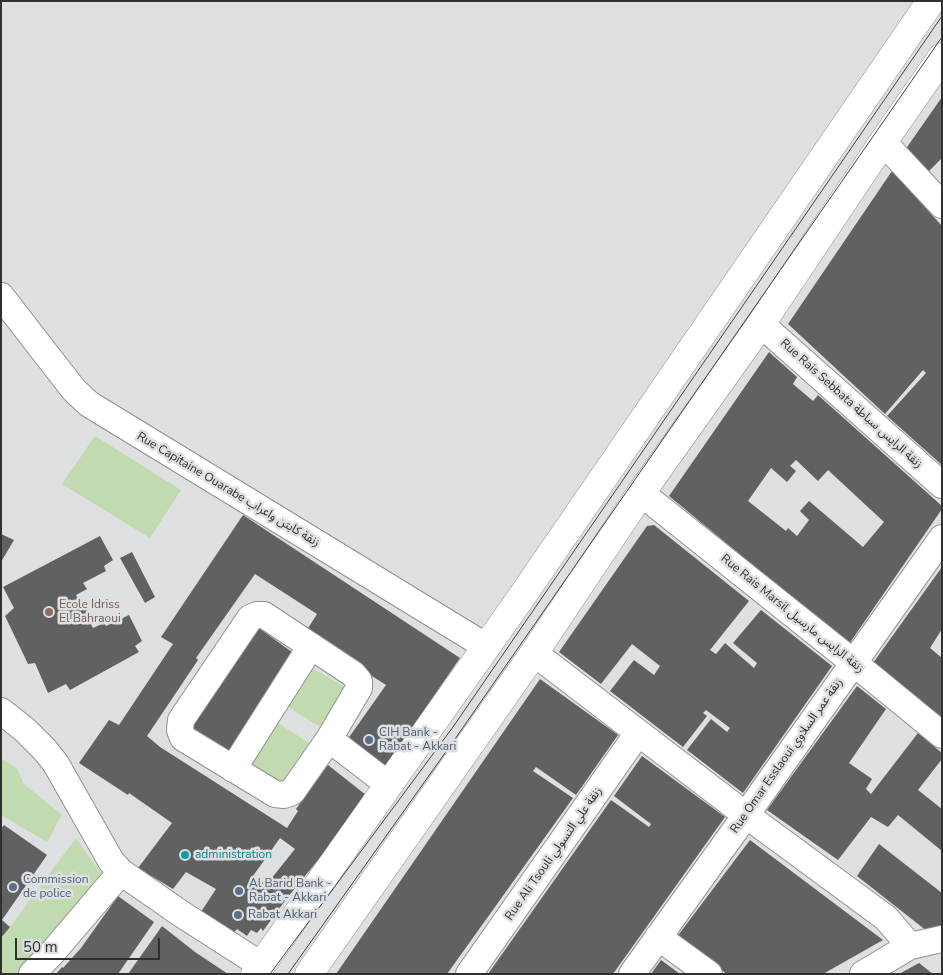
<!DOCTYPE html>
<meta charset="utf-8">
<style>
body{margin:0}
#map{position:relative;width:943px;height:975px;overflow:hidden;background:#dddfe1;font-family:"Nunito Sans",sans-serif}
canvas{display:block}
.frame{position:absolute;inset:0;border:2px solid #303031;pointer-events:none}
.scale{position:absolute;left:15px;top:938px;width:145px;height:22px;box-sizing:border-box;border:2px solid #303031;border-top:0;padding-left:6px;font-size:15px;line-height:18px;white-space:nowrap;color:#303031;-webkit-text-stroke:4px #dddfe1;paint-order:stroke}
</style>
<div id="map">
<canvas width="943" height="975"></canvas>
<div class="frame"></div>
<div class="scale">50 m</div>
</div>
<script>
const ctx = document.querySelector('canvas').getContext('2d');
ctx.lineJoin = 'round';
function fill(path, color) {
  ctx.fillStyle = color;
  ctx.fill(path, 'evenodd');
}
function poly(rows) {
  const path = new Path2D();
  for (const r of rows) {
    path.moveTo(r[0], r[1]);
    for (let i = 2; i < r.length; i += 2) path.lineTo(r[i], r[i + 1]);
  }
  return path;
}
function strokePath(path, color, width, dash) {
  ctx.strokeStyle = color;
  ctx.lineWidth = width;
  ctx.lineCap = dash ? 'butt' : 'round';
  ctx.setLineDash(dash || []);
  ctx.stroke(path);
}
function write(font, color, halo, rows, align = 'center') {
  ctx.font = font + ' "Nunito Sans","Noto Sans Arabic",sans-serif';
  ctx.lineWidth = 5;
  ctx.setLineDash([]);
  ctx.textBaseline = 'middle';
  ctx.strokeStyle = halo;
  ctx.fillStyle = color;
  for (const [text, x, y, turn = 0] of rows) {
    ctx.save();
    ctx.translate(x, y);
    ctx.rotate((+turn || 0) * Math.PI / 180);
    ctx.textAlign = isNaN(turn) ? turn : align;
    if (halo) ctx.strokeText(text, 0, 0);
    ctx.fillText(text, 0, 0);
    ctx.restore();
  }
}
const green = poly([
 [95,436,181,490,150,538,62,484],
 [309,666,346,688,320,727,284,704],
 [273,720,309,743,277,789,241,767],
 [1,758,17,769,24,784,62,815,47,842,1,815],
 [76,838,106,880,22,974,1,974,1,939]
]);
const building = poly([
 [942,97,942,158,929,171,905,150],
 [892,171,942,226,942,465,887,416,926,373,923,370,885,414,788,324],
 [769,352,797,377,793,384,813,401,818,395,942,506,942,509,849,644,669,496],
 [796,460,818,481,828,470,884,522,863,547,809,501,800,511,809,520,797,536,788,528,786,531,748,501,771,468,787,482,796,471,790,466],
 [243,515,460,658,384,768,345,743,386,685,305,633,317,614,255,574,196,658,198,660,147,736,160,747,287,828,298,811,296,809,328,765,366,795,336,838,287,898,263,931,261,928,257,933,251,930,247,936,237,929,231,936,199,915,216,889,186,872,173,889,138,868,172,823,129,793,128,795,79,763,109,720,119,725,173,644,161,637],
 [280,838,295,849,267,884,277,892,253,876],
 [654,525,749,601,710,650,716,654,725,643,754,668,757,663,733,643,761,610,832,666,743,793,687,750,711,719,727,732,730,728,706,710,703,713,707,716,683,747,610,691,634,660,654,675,660,666,632,644,601,684,559,652,647,526],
 [1,534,14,540,1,562],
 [100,536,113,560,104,566,106,571,83,583,87,589,76,595,82,606,84,605,90,616,87,617,93,628,104,623,106,626,129,615,142,641,135,646,139,652,70,690,66,684,48,693,35,663,28,664,5,616,14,608,3,587],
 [132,552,155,597,145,603,120,558],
 [942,567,942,629,930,648,942,658,942,719,873,663],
 [256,626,296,655,230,758,191,729],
 [540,679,618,735,576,795,536,767,533,771,573,798,447,974,336,974],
 [857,686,886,709,849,763,872,779,866,789,871,794,918,733,942,753,942,759,918,790,942,809,942,851,898,815,888,827,871,817,838,860,767,810],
 [642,756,725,817,613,974,488,974,611,800,649,827,651,824,614,796],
 [4,825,47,855,2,920,10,927,1,938,1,829],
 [750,840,883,940,823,974,727,974,676,938],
 [879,844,942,893,942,929,932,935,857,876],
 [118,896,154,922,118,974,56,974,62,967,63,968,81,948],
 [162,926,195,952,228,974,128,974],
 [661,960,680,974,651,974],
 [919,963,933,974,899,974]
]);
const minor = poly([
 [883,142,942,205],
 [1,296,74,390,89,404,487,647],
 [761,324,942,485],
 [641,493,854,663,942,735],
 [534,653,746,815,886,918,910,946,942,939],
 [1,711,25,730,45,750,56,764,111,861,121,872,180,913,261,965],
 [329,739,292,792,284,795,275,794,183,738,180,730,181,720,250,618,257,615,264,615,353,674,359,681,359,688,329,739,389,785],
 [233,769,311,646],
 [658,937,709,974],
 [32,974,52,953,121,872],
 [469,974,638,733],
 [632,974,746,815,942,538],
 [863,974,910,946]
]);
const major = poly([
 [255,974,518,602,931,1],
 [309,974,534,653,641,493,761,324,883,142,942,57]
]);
const tram = poly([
 [270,974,453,727,942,16],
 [288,974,455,739,942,37]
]);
const markers = [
 [49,612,5,"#8d6e63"],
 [369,740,5,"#5c6f8a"],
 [185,855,5,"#0f9aa8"],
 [13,887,5,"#5c6f8a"],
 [239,891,5,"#5c6f8a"],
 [238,915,5,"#5c6f8a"]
];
const streetNames = [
 ["Rue Rais Sebbata زنقة الرايس سباطة",851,404,42],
 ["Rue Capitaine Ouarabe زنقة كابتن واعراب",228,490,31],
 ["Rue Rais Marsil زنقة الرايس مارسيل",792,614,39],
 ["Rue Omar Esslaoui زنقة عمر السلاوي",787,756,-55],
 ["Rue Ali Tsouli زنقة علي التسولي",554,854,-55]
];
const educationNames = [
 ["Ecole Idriss",59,605],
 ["El Bahraoui",59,619]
];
const serviceNames = [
 ["CIH Bank -",379,733],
 ["Rabat - Akkari",379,747],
 ["Commission",23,880],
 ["de police",23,894],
 ["Al Barid Bank -",249,884],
 ["Rabat - Akkari",249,898],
 ["Rabat Akkari",248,915]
];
const cultureNames = [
 ["administration",195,855]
];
fill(green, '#c1dab0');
fill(building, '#5f6163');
strokePath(minor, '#8e9091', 28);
strokePath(major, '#8e9091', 29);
strokePath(minor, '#fff', 26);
strokePath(major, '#fff', 28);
strokePath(tram, '#434344', 1);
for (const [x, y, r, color] of markers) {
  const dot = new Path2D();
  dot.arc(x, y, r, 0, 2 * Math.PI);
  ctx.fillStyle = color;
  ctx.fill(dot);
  strokePath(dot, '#dddfe1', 2);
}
write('12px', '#303031', '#dddfe1', streetNames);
write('12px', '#785e54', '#dddfe1', educationNames, 'left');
write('12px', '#4e5e75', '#dddfe1', serviceNames, 'left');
write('12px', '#0d838f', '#dddfe1', cultureNames, 'left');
</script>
